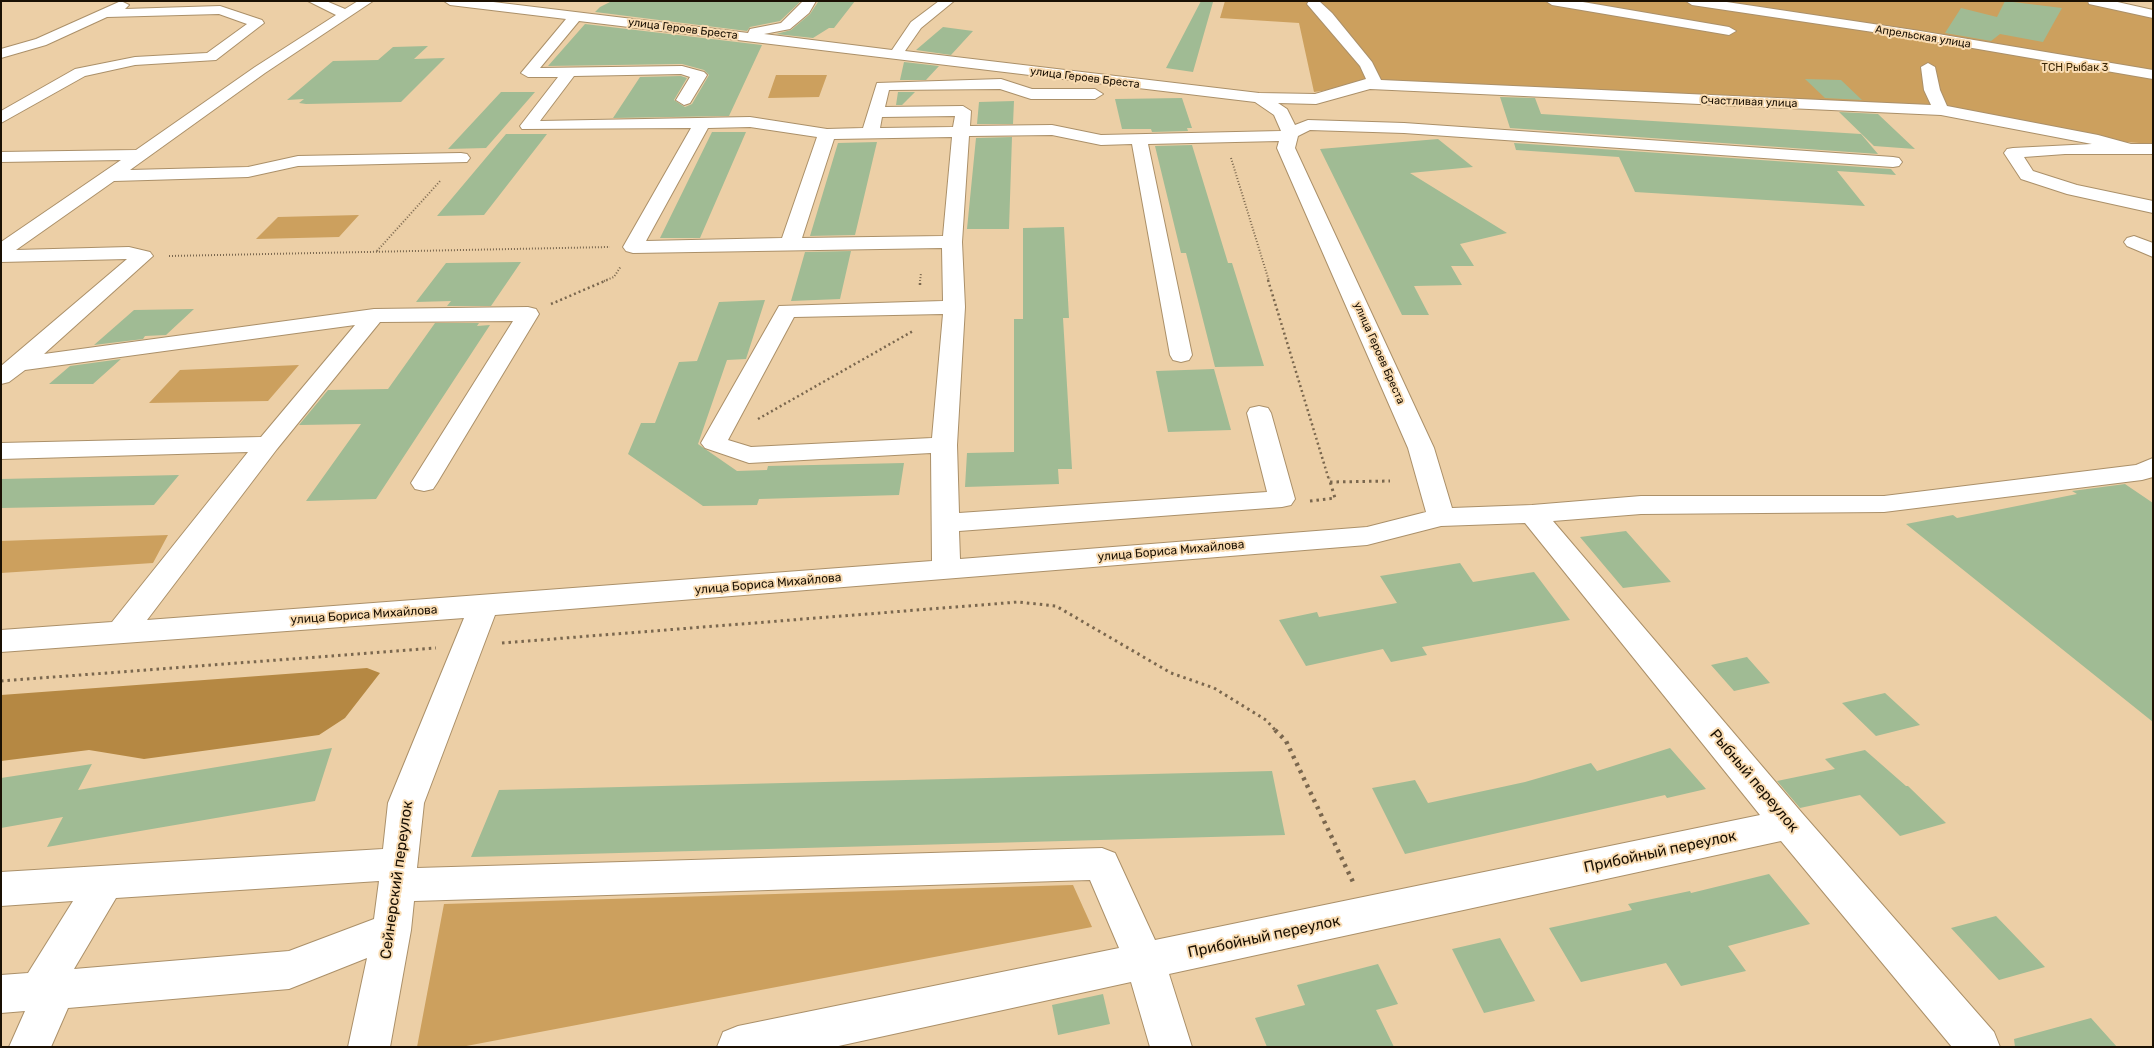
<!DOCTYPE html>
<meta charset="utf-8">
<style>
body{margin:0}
#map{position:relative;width:2154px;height:1048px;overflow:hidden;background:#eccfa6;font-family:Rubik,sans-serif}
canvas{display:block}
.frame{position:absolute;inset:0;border:2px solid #1a1003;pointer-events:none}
</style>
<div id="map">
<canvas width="2154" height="1048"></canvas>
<div class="frame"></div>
</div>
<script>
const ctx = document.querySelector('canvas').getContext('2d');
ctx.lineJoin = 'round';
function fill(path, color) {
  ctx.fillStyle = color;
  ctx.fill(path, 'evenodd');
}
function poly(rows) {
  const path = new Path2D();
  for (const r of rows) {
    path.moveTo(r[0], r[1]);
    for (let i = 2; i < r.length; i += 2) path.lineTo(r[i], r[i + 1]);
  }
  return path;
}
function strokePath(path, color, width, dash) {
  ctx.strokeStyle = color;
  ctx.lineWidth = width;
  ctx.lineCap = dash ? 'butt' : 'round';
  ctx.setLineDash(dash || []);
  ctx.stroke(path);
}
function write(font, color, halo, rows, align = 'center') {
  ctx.font = font + ' Rubik,sans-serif';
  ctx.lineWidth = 4;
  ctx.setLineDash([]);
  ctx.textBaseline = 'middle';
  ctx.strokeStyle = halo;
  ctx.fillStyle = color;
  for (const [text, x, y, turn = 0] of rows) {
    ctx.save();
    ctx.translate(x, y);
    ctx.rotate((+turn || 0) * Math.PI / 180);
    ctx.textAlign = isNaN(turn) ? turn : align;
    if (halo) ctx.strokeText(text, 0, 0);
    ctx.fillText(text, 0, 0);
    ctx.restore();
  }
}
const green = poly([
 [1225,1,2082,1,2153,17,2153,144,2098,140,1951,114,1384,83,1314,92,1299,23,1220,18],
 [776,75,827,75,819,97,768,98],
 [359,215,339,237,256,239,278,217],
 [299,365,268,401,149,403,180,370],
 [168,535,153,563,1,573,1,541],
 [1073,885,1092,927,461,1047,417,1047,444,904]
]);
const forest = poly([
 [367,668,380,673,345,718,319,735,144,759,89,750,1,761,1,695]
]);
const building = poly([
 [612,1,772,1,800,2,780,21,750,27,747,31,595,12,600,7],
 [855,1,834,28,829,28,813,38,776,34,791,30,810,14,818,2],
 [1201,1,1213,2,1193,72,1166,68],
 [2005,1,2062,8,2043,42,2000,34,1991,41,1945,33,1961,8,1997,17],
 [585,24,762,45,729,116,613,118,640,77,681,76,687,78,674,100,685,107,692,104,709,75,704,70,682,64,548,66],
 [943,27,973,31,951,55,916,50],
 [428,46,414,59,445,58,401,102,306,104,299,103,304,99,287,100,333,61,378,60,393,47],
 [904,62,939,66,926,80,900,80],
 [1805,79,1841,80,1862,100,1825,98],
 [501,92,535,92,486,148,448,149],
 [898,92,915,92,902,105,896,105],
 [1500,97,1535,98,1541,114,1861,134,1878,154,1510,128],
 [1182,98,1192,128,1187,128,1188,131,1152,132,1151,129,1122,129,1115,99],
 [1014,101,1013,124,977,124,979,102],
 [1839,112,1878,114,1915,149,1874,146],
 [712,132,746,132,700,238,660,238],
 [506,134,547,134,484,215,437,216],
 [1012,137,1009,229,967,229,976,138],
 [1438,139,1473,167,1410,173,1507,233,1460,244,1474,266,1451,266,1462,285,1414,286,1429,315,1402,315,1320,149],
 [877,142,855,235,810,236,838,143],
 [1514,143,1891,169,1896,175,1837,171,1865,206,1635,192,1619,157,1516,150],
 [1192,145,1228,263,1232,263,1264,366,1215,367,1186,253,1181,253,1155,146],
 [1064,227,1069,318,1063,318,1072,469,1058,469,1059,484,965,487,967,453,1014,452,1014,319,1023,319,1023,228],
 [851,251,840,299,791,301,805,252],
 [521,262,491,306,447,306,451,301,416,302,446,263],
 [765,300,746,359,727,360,698,444,737,471,767,470,768,466,904,463,899,495,759,499,757,505,703,506,628,454,641,423,655,423,679,362,697,361,719,302],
 [194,309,166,335,145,336,143,339,94,345,134,310],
 [435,323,479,323,477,326,490,325,376,499,306,501,361,424,299,425,328,390,388,389],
 [121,359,93,384,49,384,70,366],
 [1214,369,1231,430,1168,432,1156,371],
 [179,475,154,505,1,508,1,479],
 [2125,484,2153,503,2153,722,1906,524,1953,515,1957,518,2077,494,2072,491],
 [1626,531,1671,582,1623,588,1580,537],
 [1460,563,1473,582,1534,572,1570,620,1422,647,1427,655,1391,662,1383,649,1306,666,1279,620,1317,612,1319,617,1397,603,1380,576],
 [1747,657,1770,683,1734,691,1711,665],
 [1885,693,1920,725,1876,736,1842,703],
 [332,748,315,801,47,847,63,817,1,828,1,778,92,764,78,790],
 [1670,748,1706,789,1667,798,1665,795,1405,854,1372,788,1415,780,1428,803,1525,782,1591,763,1597,771],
 [1865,750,1906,786,1908,786,1946,823,1900,836,1860,795,1800,808,1777,781,1835,769,1825,759],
 [1272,771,1285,835,471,857,499,790],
 [1769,874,1810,924,1728,946,1746,971,1681,986,1666,963,1581,982,1549,928,1632,910,1628,904,1690,891,1691,893],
 [1996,916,2045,967,1999,980,1951,928],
 [1500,938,1535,1001,1484,1013,1452,949],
 [1378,964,1398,1004,1376,1010,1394,1047,1267,1047,1255,1018,1305,1005,1297,985],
 [1103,994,1110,1024,1058,1035,1052,1005],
 [2091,1018,2117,1047,2015,1047,2014,1039]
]);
const pathFar3 = poly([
 [1231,158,1269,281],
 [377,251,441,180],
 [169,256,610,247],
 [604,281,614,277,621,266],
 [920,281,921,273]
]);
const pathFar2 = poly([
 [1268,280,1329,480],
 [920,285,920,280],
 [551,304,607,280],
 [758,419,913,331]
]);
const pathFar1 = poly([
 [1330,482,1390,481],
 [1310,501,1335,498,1329,478],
 [502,643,1018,602,1056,606,1171,673,1214,688,1266,720,1276,731],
 [1,681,436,648]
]);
const path = poly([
 [1275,730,1286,741,1353,882]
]);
const minor = poly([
 [121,1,129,5,125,9,220,6,262,20,264,23,216,60,135,65,85,76,1,123,1,111,75,69,135,57,207,53,247,24,219,14,107,17,46,45,1,58,1,49,36,39,121,1],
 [308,1,326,1,345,9,358,1,373,1,265,73,130,170,248,167,298,156,461,153,467,154,470,158,467,162,298,166,248,177,114,181,16,250,129,247,150,252,153,256,44,354,374,309,528,307,536,309,539,314,437,483,433,489,424,491,415,489,411,483,513,321,380,322,277,449,147,620,932,561,931,453,749,463,705,448,701,443,779,306,943,301,942,248,633,253,626,251,623,247,691,128,522,129,520,126,558,77,528,77,521,73,566,19,450,5,444,1,485,1,748,33,750,29,781,23,803,1,816,1,809,13,790,29,764,34,892,50,911,22,939,1,954,1,921,28,905,51,1259,93,1315,94,1366,79,1360,66,1307,4,1309,1,1319,1,1332,13,1372,62,1381,80,1931,105,1924,90,1921,67,1928,63,1935,67,1940,90,1947,106,2098,135,2131,144,2153,144,2153,154,2065,154,2024,157,2033,171,2077,185,2153,201,2153,213,2067,194,2021,179,2004,153,2007,149,2013,148,2092,144,1941,115,1370,89,1316,104,1278,103,1287,109,1295,125,1308,120,1404,123,1893,157,1899,158,1902,162,1899,166,1893,167,1404,133,1310,130,1298,136,1295,148,1434,448,1452,508,1532,505,1641,496,1884,496,2136,465,2153,458,2153,477,2142,480,1884,512,1641,514,1553,521,1802,813,1994,1032,2000,1047,1952,1047,1781,841,1169,974,1192,1047,1150,1047,1131,982,834,1047,717,1047,723,1032,738,1026,1119,948,1090,880,414,901,411,930,390,1047,348,1047,367,958,289,989,68,1008,51,1047,9,1047,25,1011,1,1013,1,975,28,973,73,901,1,906,1,872,383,849,388,803,464,618,1,652,1,630,112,622,248,452,1,459,1,443,261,437,355,325,25,370,9,382,1,384,1,366,127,259,1,262,1,242,121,160,1,162,1,152,136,150,255,67,336,15,308,1],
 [579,21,1255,102,1274,115,1281,131,1101,135,1052,125,970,126,971,111,963,106,885,107,889,90,1000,89,1031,99,1095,99,1103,94,1095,89,1032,89,1001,79,877,83,863,128,827,129,750,117,540,121,574,76,681,74,690,77,676,100,684,105,690,103,707,75,704,72,682,66,540,68,579,21],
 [955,116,953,127,880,128,882,117,955,116],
 [750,127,817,137,782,238,646,241,708,128,750,127],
 [1052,135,1101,145,1132,144,1170,355,1173,360,1181,362,1189,360,1192,355,1148,144,1279,141,1277,148,1408,448,1426,512,1367,527,960,559,959,531,1282,507,1291,505,1295,499,1271,413,1268,408,1259,406,1250,408,1247,413,1267,492,959,513,957,445,965,307,962,242,969,136,1052,135],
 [952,137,943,236,802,238,834,139,952,137],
 [943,314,932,438,751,447,728,440,794,317,943,314],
 [1525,523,1760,815,1155,940,1115,853,1102,848,417,868,424,803,495,615,1367,545,1441,526,1525,523],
 [379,881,374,919,289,951,74,969,116,898,379,881],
 [1546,1,1577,1,1729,27,1736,31,1729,35,1552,5,1546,1],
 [1686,1,1720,1,1920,31,2153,70,2153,79,1920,39,1692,5,1686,1],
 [2088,1,2113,1,2153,10,2153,18,2089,4,2088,1],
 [2134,236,2153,243,2153,257,2127,246,2124,242,2127,238,2134,236]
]);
const farStreetnames = [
 ["улица Героев Бреста",683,29,7],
 ["Апрельская улица",1923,37,9],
 ["улица Героев Бреста",1085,78,7],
 ["Счастливая улица",1749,102,2],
 ["улица Героев Бреста",1379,353,66]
];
const farParknames = [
 ["ТСН Рыбак 3",2075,68]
];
const streetNames = [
 ["улица Бориса Михайлова",1171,551,-5],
 ["улица Бориса Михайлова",768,584,-5],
 ["улица Бориса Михайлова",364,615,-4]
];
const nearStreetnames = [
 ["Рыбный переулок",1754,781,50],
 ["Прибойный переулок",1660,852,-12],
 ["Сейнерский переулок",397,880,-82],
 ["Прибойный переулок",1264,937,-12]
];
fill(green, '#cca05e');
fill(forest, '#b58843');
fill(building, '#a0bb94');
strokePath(minor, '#ab9069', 2);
strokePath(pathFar3, '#7a674e', 2, [1, 2]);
strokePath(pathFar2, '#7a674e', 2.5, [2, 3]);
strokePath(pathFar1, '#7a674e', 3, [2.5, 4]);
strokePath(path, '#7a674e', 4.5, [3, 5]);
fill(minor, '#fff');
write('11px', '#1a1003', '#f9dcb3', farStreetnames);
write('11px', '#3a2707', '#f9dcb3', farParknames);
write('12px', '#1a1003', '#f9dcb3', streetNames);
write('15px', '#1a1003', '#f9dcb3', nearStreetnames);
</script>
